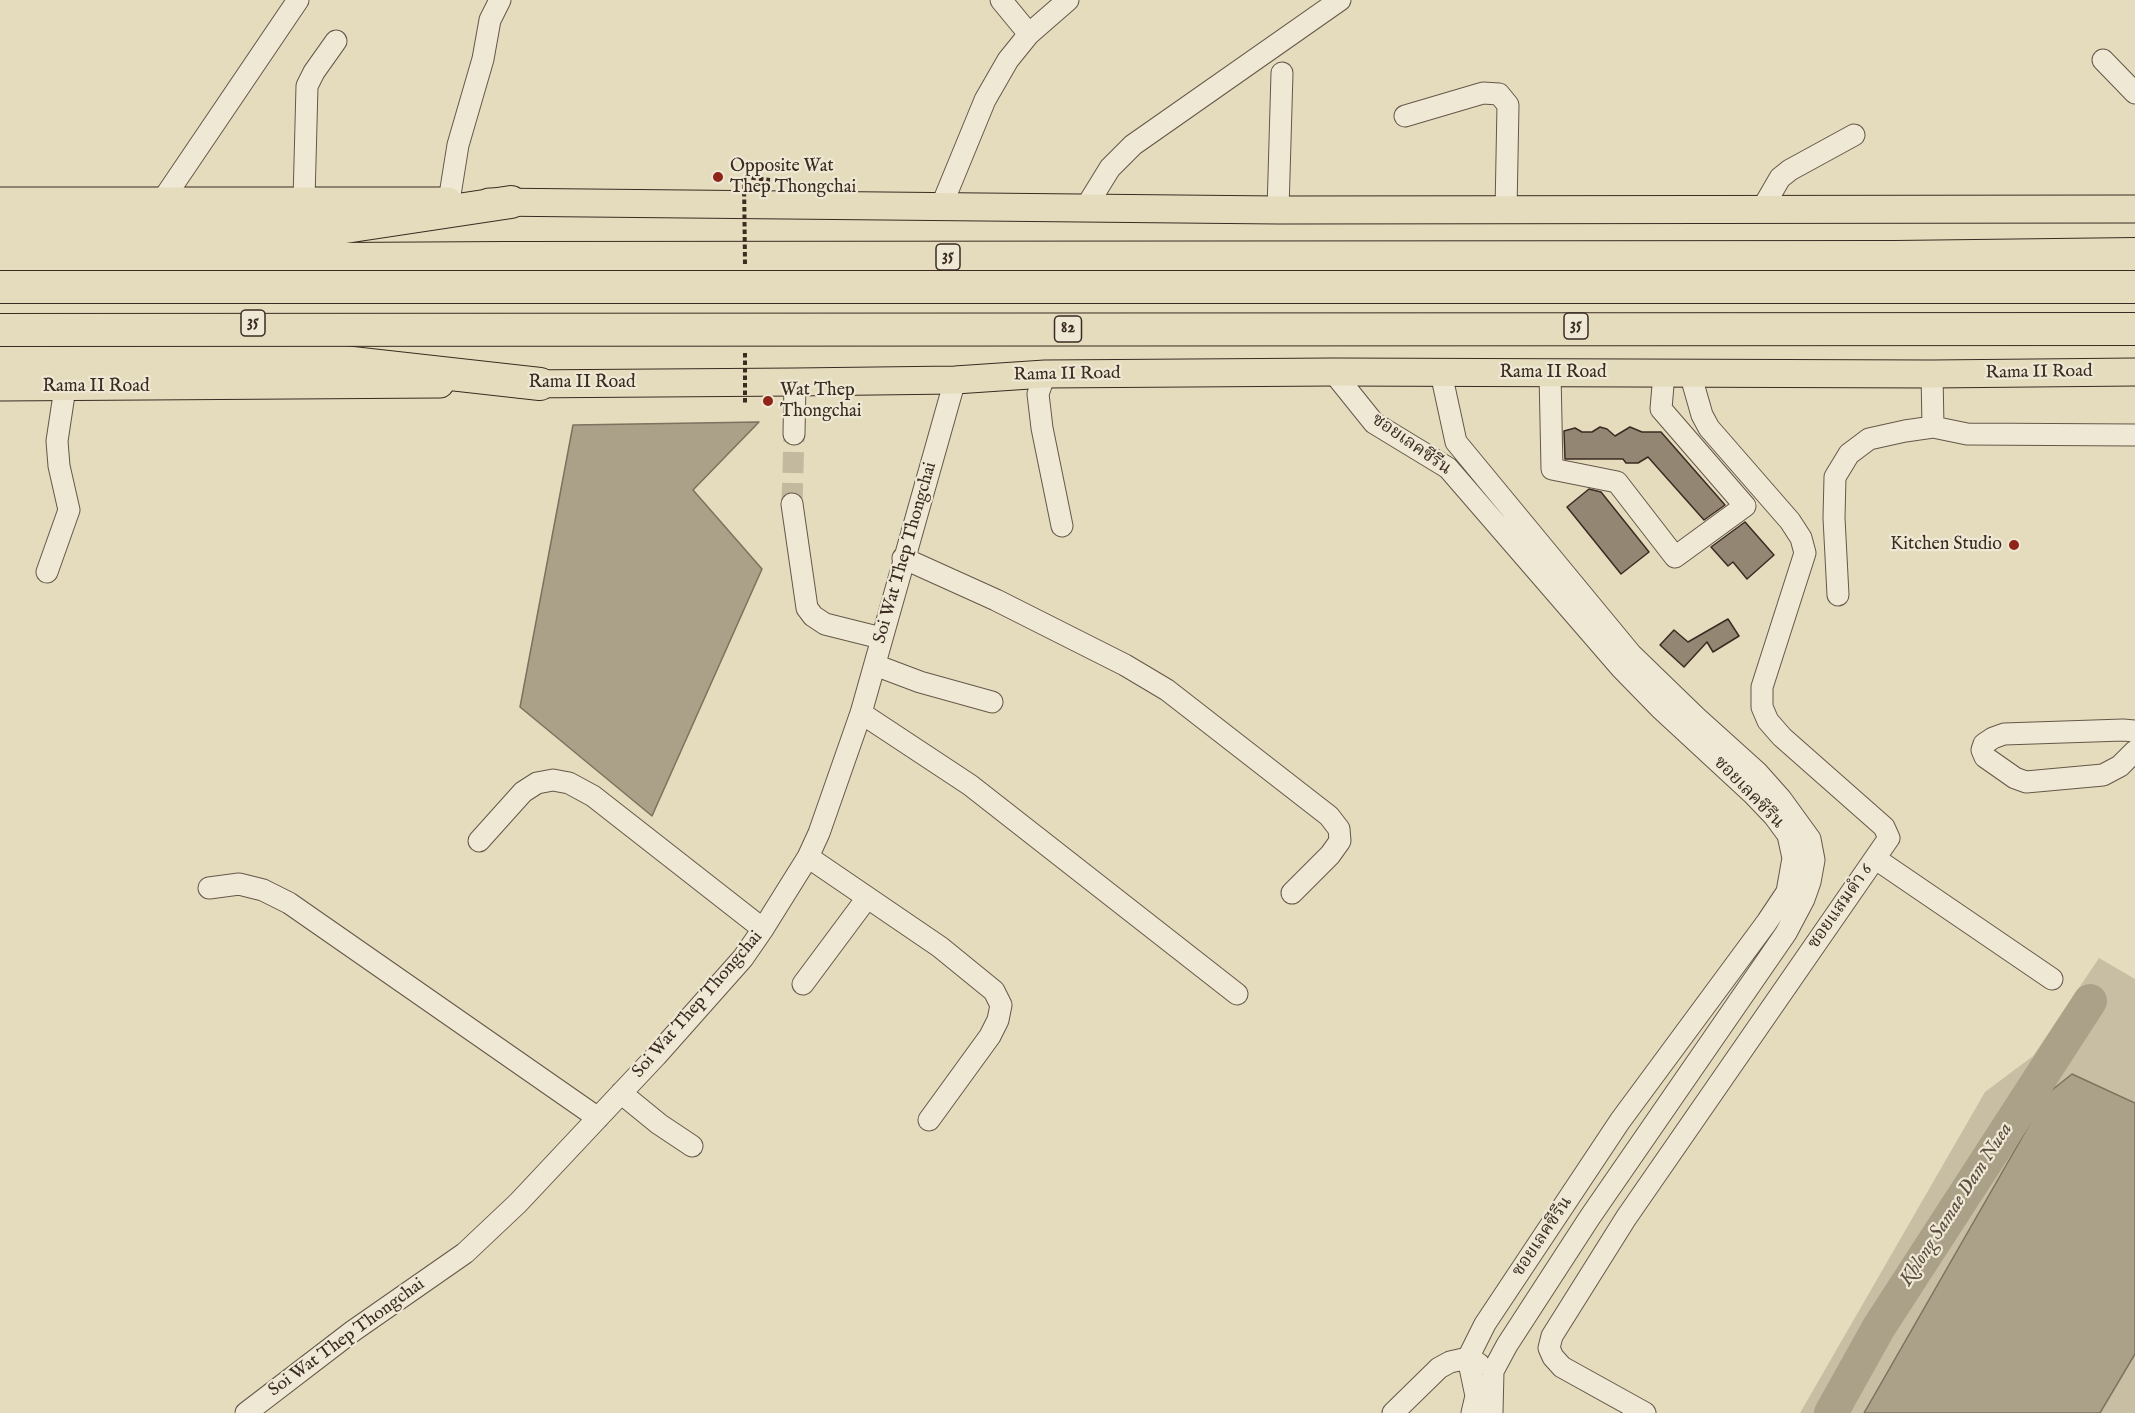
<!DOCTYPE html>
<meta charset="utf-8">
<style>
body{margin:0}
canvas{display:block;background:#e5dcbd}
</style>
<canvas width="2135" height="1413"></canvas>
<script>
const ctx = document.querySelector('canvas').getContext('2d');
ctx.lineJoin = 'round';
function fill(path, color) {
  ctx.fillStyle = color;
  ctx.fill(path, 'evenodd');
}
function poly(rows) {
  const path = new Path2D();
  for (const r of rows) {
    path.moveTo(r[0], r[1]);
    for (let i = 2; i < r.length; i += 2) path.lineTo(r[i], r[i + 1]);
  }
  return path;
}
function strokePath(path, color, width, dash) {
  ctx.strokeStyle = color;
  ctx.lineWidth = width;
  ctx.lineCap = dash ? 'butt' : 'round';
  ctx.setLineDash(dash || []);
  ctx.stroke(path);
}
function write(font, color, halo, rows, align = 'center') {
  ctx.font = font + ' "IM FELL English","Noto Serif Thai",serif';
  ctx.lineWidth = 4.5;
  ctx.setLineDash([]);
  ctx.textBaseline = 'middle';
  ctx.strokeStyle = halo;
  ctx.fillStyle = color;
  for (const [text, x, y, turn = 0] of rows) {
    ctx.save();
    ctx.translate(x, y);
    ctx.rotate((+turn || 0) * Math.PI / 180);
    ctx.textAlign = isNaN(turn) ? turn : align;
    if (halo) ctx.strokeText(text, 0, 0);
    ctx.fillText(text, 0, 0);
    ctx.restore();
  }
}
const green = poly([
 [2099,958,2135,979,2135,1103,2073,1074,2047,1094,1864,1413,1800,1413,1985,1092,2033,1056],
 [2135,1354,2135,1413,2100,1413]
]);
const water = poly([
 [759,422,693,490,762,569,652,816,520,707,573,425,759,422],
 [2072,1074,2135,1103,2135,1354,2100,1413,1864,1413,2047,1094,2072,1074]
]);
const river = poly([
 [1831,1413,1879,1327,2090,1001]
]);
const building = poly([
 [1600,427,1607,429,1615,436,1630,427,1642,432,1661,432,1725,505,1704,520,1648,457,1638,463,1626,463,1623,459,1565,459,1564,431,1575,428,1582,432,1592,432,1600,427],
 [1589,489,1601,492,1649,552,1621,574,1567,507,1589,489],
 [1745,522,1774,555,1747,579,1733,562,1728,566,1711,547,1745,522],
 [1728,619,1739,636,1713,652,1707,642,1684,667,1660,645,1674,630,1688,642,1728,619]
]);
const minorTunnel = poly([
 [792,504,794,434]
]);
const path = poly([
 [744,177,770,180]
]);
const minor = poly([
 [1001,0,1029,34],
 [2103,60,2135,93],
 [1405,116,1483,93,1499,94,1508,105,1506,210],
 [304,200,307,86,314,72,336,41],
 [162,201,298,0],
 [449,201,458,145,483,59,490,20,500,0],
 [941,207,985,100,1008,60,1029,34,1068,0],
 [1086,207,1110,168,1133,145,1340,0],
 [1762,209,1780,178,1790,170,1854,135],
 [1278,210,1282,73],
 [1333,372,1374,423,1448,468,1621,668,1660,708,1753,794,1774,816,1788,835,1793,858,1787,892,1767,922,1620,1121,1485,1324,1468,1358,1476,1396,1472,1413],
 [1441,373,1456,442,1631,654,1696,717,1757,772,1781,799,1810,839,1814,860,1810,882,1804,899,1786,933,1590,1217,1507,1345,1493,1371,1492,1413],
 [1550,373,1552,469,1617,482,1675,557,1745,506,1661,409,1664,373],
 [1045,374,1038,394,1042,428,1062,526],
 [1932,374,1933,427,1967,434,2135,435],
 [794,434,795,382],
 [792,504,807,608,813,616,825,624,881,638],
 [903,558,996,600,1125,665,1167,690,1329,816,1339,829,1340,841,1330,855,1292,893],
 [47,572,69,510,59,466,57,441,65,388],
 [1838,595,1834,518,1835,477,1849,454,1869,439,1905,431,1933,427],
 [875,665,920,682,992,702],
 [861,713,970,785,1237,994],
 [2135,731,2123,730,2004,734,1993,738,1984,744,1982,750,1985,757,2015,778,2026,782,2103,775,2120,766,2135,751],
 [479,841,523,792,537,783,553,780,569,783,593,796,763,929],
 [808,857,940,947,994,991,1001,1005,998,1020,990,1036,929,1120],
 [1876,859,2052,979],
 [209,888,239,884,263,890,289,903,598,1118],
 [803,984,867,898],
 [621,1093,659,1124,692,1146],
 [246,1413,353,1331,465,1253,518,1203,656,1056,743,958,763,929,808,857,819,833,861,713,955,380],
 [1393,1413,1439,1368,1450,1362,1468,1358,1479,1364],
 [1645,1413,1562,1367,1553,1357,1549,1348,1552,1336,1626,1218,1889,838,1884,827,1782,737,1768,721,1762,707,1762,687,1805,553,1801,538,1790,521,1709,428,1702,415,1690,373]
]);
const major = poly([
 [0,201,448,201],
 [489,202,1278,210,2135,209],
 [520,384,795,382,955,380,1045,374,1333,372,1932,374,2135,372],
 [0,387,440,384]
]);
const highway = poly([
 [0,230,325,230,511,202],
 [0,261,507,258,1895,257,2135,254],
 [0,362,325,360,540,384]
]);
const pathBridge = poly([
 [744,177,745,264],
 [745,353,745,403]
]);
const highwayBridge = poly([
 [0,287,2135,287],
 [0,330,2135,329]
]);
const markers = [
 [718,177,6,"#8f2418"],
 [768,401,6,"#8f2418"],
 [2014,545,6,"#8f2418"]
];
const shields = [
 [948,257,24],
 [253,323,24],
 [1576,326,24],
 [1068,329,27]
];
const shieldNames = [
 ["35",948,257],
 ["35",253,323],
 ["35",1576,326],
 ["82",1068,329]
];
const poiNames = [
 ["Opposite Wat",730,167],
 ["Thep Thongchai",730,188],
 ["Wat Thep",780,391],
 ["Thongchai",780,412],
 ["Kitchen Studio",2002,545,"right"]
];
const streetNames = [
 ["Rama II Road",1553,373],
 ["Rama II Road",2039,373,-1],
 ["Rama II Road",1067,375,-1],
 ["Rama II Road",582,383],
 ["Rama II Road",96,387],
 ["ซอยเลคซีรีน",1411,445,35],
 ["Soi Wat Thep Thongchai",906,553,-74],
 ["ซอยเลคซีรีน",1748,793,46],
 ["ซอยแสมดำ 6",1841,907,-55],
 ["Soi Wat Thep Thongchai",698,1005,-49],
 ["ซอยเลคซีรีน",1543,1237,-56],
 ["Soi Wat Thep Thongchai",347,1338,-36]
];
const waterNames = [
 ["Khlong Samae Dam Nuea",1957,1205,-57]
];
fill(green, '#c8bea3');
fill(water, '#aba088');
strokePath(water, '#7e715f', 1.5);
strokePath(river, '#aba088', 34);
fill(building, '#938773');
strokePath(building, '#3b2b22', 1.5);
strokePath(minorTunnel, '#c3b99e', 21, [21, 10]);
strokePath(minor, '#665749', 23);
strokePath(major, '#3b2b22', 29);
strokePath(highway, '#3b2b22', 34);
strokePath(path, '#3b2b22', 4, [4.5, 3]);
strokePath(minor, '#eee8d4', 21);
strokePath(major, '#e5dcbd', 27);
strokePath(highway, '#e5dcbd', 32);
strokePath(highwayBridge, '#3b2b22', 34, []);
strokePath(pathBridge, '#3b2b22', 4, [4.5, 3]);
strokePath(highwayBridge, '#e5dcbd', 32);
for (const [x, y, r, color] of markers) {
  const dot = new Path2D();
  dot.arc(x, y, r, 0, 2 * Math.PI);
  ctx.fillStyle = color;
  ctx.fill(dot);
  strokePath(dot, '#eee8d4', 2);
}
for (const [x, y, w] of shields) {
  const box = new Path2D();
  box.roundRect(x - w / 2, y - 13, w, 26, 4.5);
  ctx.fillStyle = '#eee8d4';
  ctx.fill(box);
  strokePath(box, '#3b2b22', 1.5);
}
write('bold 16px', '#3b2b22', null, shieldNames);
write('18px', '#3b2b22', '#eee8d4', poiNames, 'left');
write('18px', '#3b2b22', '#eee8d4', streetNames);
write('italic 20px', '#5d4e41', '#eee8d4', waterNames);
</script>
